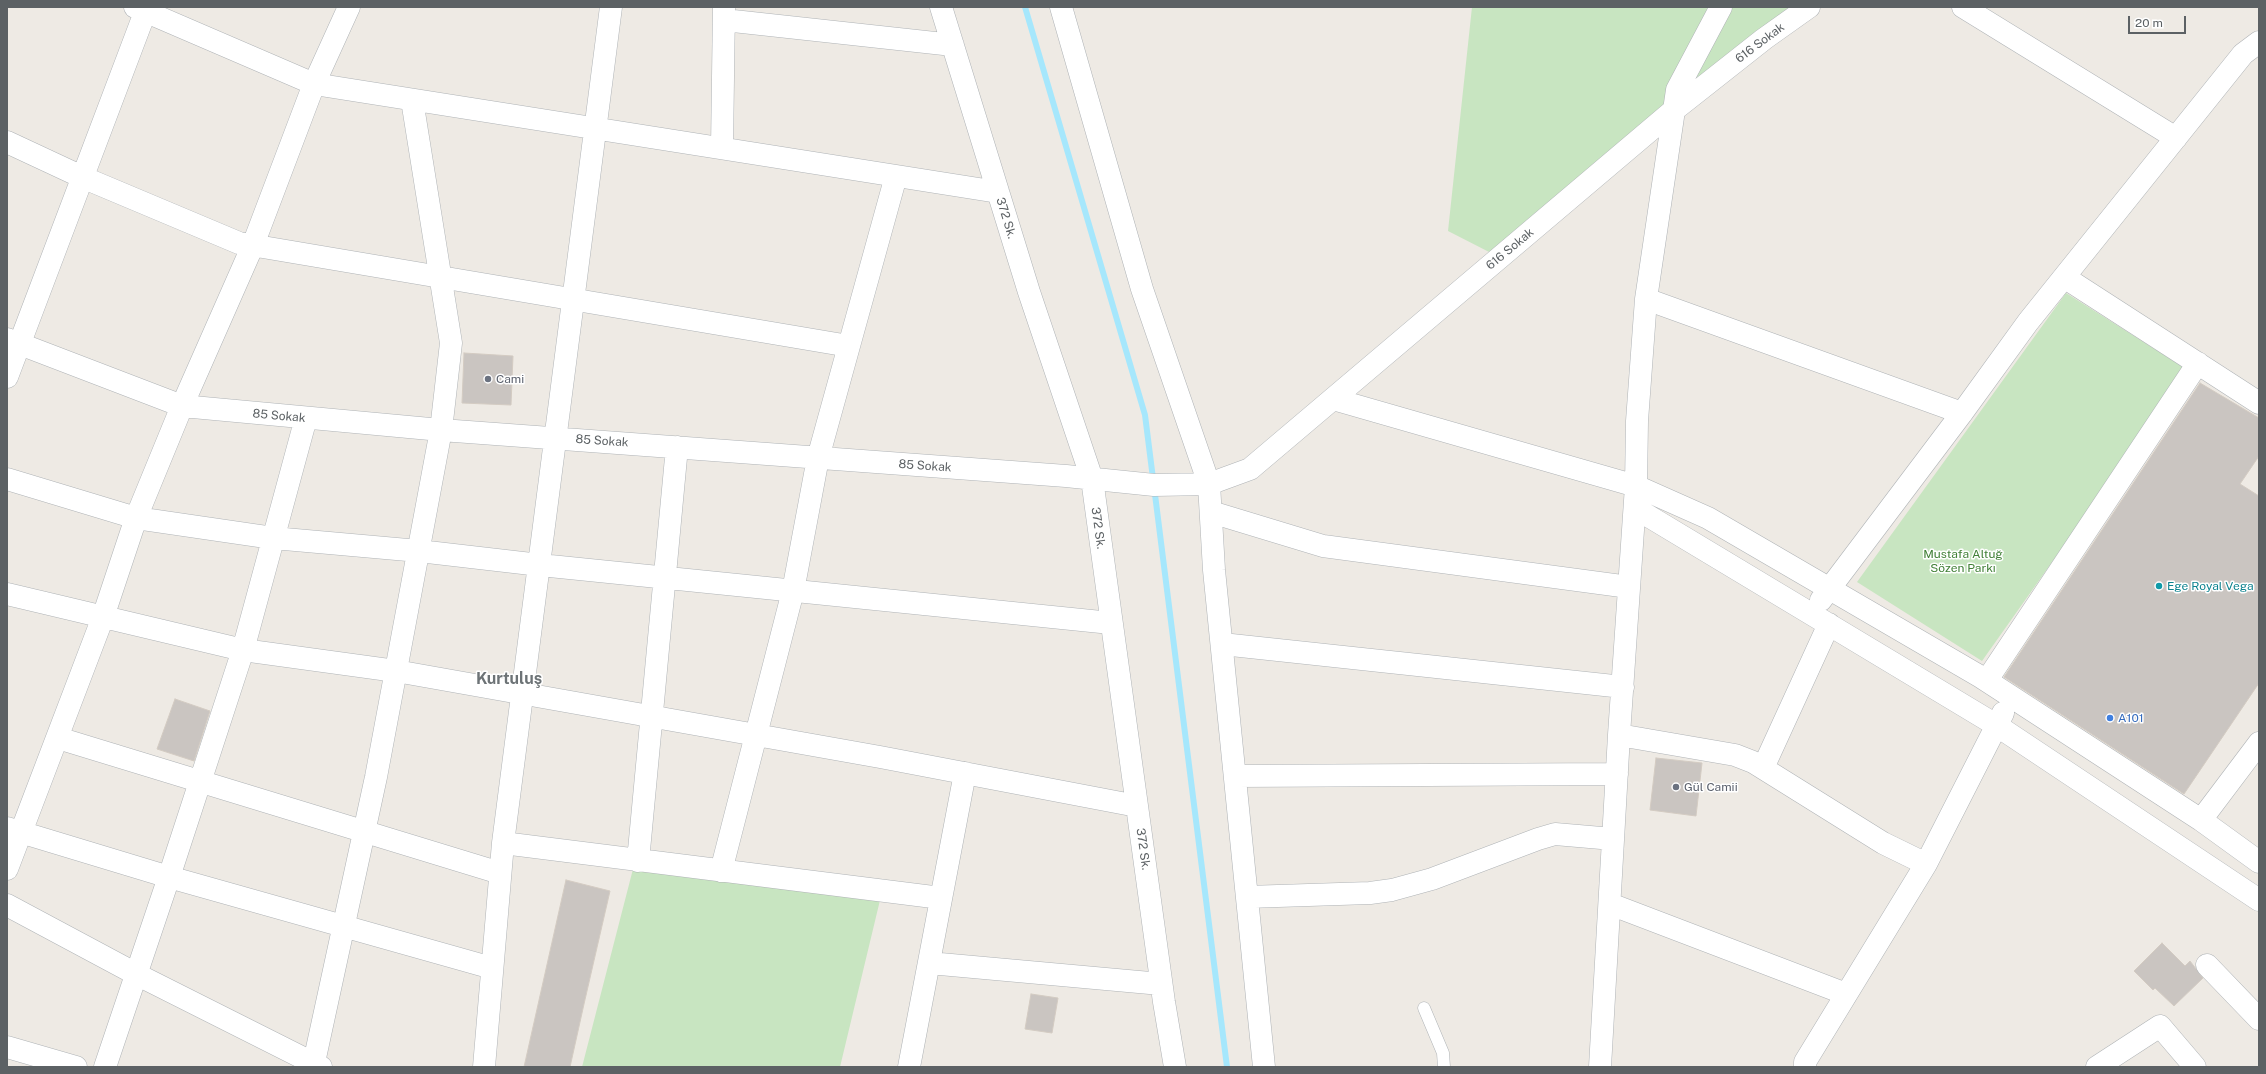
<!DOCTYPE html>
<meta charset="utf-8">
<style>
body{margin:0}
#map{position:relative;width:2266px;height:1074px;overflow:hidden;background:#eeeae4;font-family:"Public Sans",sans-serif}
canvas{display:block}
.frame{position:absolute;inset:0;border:8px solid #5c6164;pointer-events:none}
.scale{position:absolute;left:2128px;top:16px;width:58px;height:18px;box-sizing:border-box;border:2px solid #5c6164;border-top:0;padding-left:5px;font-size:12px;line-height:14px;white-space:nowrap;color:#5c6164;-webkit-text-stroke:3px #fff;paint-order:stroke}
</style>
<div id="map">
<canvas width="2266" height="1074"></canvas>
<div class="frame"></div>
<div class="scale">20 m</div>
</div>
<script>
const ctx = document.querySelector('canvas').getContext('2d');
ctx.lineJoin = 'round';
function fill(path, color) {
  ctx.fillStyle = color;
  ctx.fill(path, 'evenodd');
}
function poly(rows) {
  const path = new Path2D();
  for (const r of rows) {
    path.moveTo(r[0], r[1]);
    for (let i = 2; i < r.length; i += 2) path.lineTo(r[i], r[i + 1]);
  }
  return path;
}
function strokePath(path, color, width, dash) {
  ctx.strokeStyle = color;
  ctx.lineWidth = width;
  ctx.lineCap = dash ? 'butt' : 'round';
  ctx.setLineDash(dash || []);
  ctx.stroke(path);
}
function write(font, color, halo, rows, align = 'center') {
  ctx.font = font + ' "Public Sans",sans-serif';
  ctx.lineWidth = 3;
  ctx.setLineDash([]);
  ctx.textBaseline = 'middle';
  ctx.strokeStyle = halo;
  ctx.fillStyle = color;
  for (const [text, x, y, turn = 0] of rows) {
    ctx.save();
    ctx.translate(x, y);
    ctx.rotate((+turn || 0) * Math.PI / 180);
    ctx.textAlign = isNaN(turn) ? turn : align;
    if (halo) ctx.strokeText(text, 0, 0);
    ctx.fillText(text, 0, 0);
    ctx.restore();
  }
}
const green = poly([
 [1472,7,1791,7,1493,254,1448,231],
 [2066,293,2188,370,1982,661,1857,582],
 [633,869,881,896,840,1067,582,1067]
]);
const stream = poly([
 [1025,7,1145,415,1227,1067]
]);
const building = poly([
 [464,353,513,356,511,405,462,403,464,353],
 [2200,383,2259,418,2259,456,2240,484,2259,496,2259,683,2184,794,2004,677,2200,383],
 [175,699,210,711,194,761,157,749,175,699],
 [1656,758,1702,763,1696,816,1650,810,1656,758],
 [566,880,610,891,584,1004,570,1067,524,1067,566,880],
 [2162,943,2185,966,2190,961,2203,978,2174,1006,2155,988,2153,990,2134,971,2162,943],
 [1031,994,1058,998,1052,1033,1025,1029,1031,994]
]);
const lane = poly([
 [1424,1008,1443,1053,1444,1067]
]);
const street = poly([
 [135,7,314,84,998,192],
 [941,7,1029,292,1092,479,1164,1002,1175,1067],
 [1061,7,1142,289,1209,484,1214,570,1264,1067],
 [1963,7,2176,138],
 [724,20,953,45],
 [7,142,82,177,239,243,849,346],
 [722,148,724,7],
 [2064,277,2259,403],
 [1646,299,1962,413],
 [7,339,182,406,441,430,1066,476,1154,485,1209,484,1250,469,1674,110,1764,39,1809,7],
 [7,377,147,7],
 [1333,399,1636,486,1708,518,1981,677,2201,820,2259,862],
 [7,479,136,518,273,538,419,551,540,565,1111,623],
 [1635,508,1996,725,2259,900],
 [1211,512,1323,546,1629,587],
 [7,594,243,650,396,671,880,757,1137,806],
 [1821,600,1962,413,2028,322,2243,54,2259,42],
 [1222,644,1623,687],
 [1987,680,2198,363],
 [1619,735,1735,755,1753,762,1883,843,1926,864],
 [58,738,500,873],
 [1763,768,1829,624],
 [1235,776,1617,774],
 [2201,820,2259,743],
 [7,828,169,877,492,968],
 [503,843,941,898],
 [638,861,677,447],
 [7,869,103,617,136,518,182,406,253,245,314,84,349,7],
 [721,871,793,591,818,458,896,176],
 [1247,897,1370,893,1392,890,1432,879,1538,839,1555,834,1613,839],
 [1610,904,1846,994],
 [7,905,136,974,321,1067],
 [929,963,1161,984],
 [2207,965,2259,1019],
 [7,1047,76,1067],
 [105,1067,169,877,243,650,306,418],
 [313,1067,376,777,441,430,451,343,412,100],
 [484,1067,503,843,611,7],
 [909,1067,965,773],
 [1600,1067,1619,735,1636,486,1637,421,1646,299,1677,90,1721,7],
 [1805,1067,1805,1062,1926,864,2003,713],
 [2097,1067,2160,1026,2195,1067]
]);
const markers = [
 [488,379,4,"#6b7280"],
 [2159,586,4,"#0f9aa8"],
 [2110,718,4,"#3f7fe0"],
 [1676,787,4,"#6b7280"]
];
const streetNames = [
 ["616 Sokak",1760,43,-37],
 ["372 Sk.",1006,218,73],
 ["616 Sokak",1510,249,-40],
 ["85 Sokak",279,416,5],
 ["85 Sokak",602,441,4],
 ["85 Sokak",925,466,4],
 ["372 Sk.",1098,528,82],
 ["372 Sk.",1143,849,82]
];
const worshipNames = [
 ["Cami",496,379],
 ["Gül Camii",1684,787]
];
const parkNames = [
 ["Mustafa Altuğ",1963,554],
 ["Sözen Parkı",1963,568]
];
const cultureNames = [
 ["Ege Royal Vega",2167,586]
];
const shopNames = [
 ["A101",2118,718]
];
const districtNames = [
 ["Kurtuluş",509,679]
];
fill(green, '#c8e5c1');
strokePath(stream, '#a6e7fc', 6);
fill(building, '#cac5c1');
strokePath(building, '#d3cbc2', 1);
strokePath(lane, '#afb3b6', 13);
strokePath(street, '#afb3b6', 23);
strokePath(lane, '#fff', 12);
strokePath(street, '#fff', 22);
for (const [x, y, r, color] of markers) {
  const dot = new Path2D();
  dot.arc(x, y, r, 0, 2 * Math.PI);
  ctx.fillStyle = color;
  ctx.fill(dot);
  strokePath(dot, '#fff', 1.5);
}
write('12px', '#5c6164', '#fff', streetNames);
write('12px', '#5b616d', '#fff', worshipNames, 'left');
write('12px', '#418037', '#fff', parkNames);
write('12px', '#0d838f', '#fff', cultureNames, 'left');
write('12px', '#366cbe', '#fff', shopNames, 'left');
write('bold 16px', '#6d7376', '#fff', districtNames);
</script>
